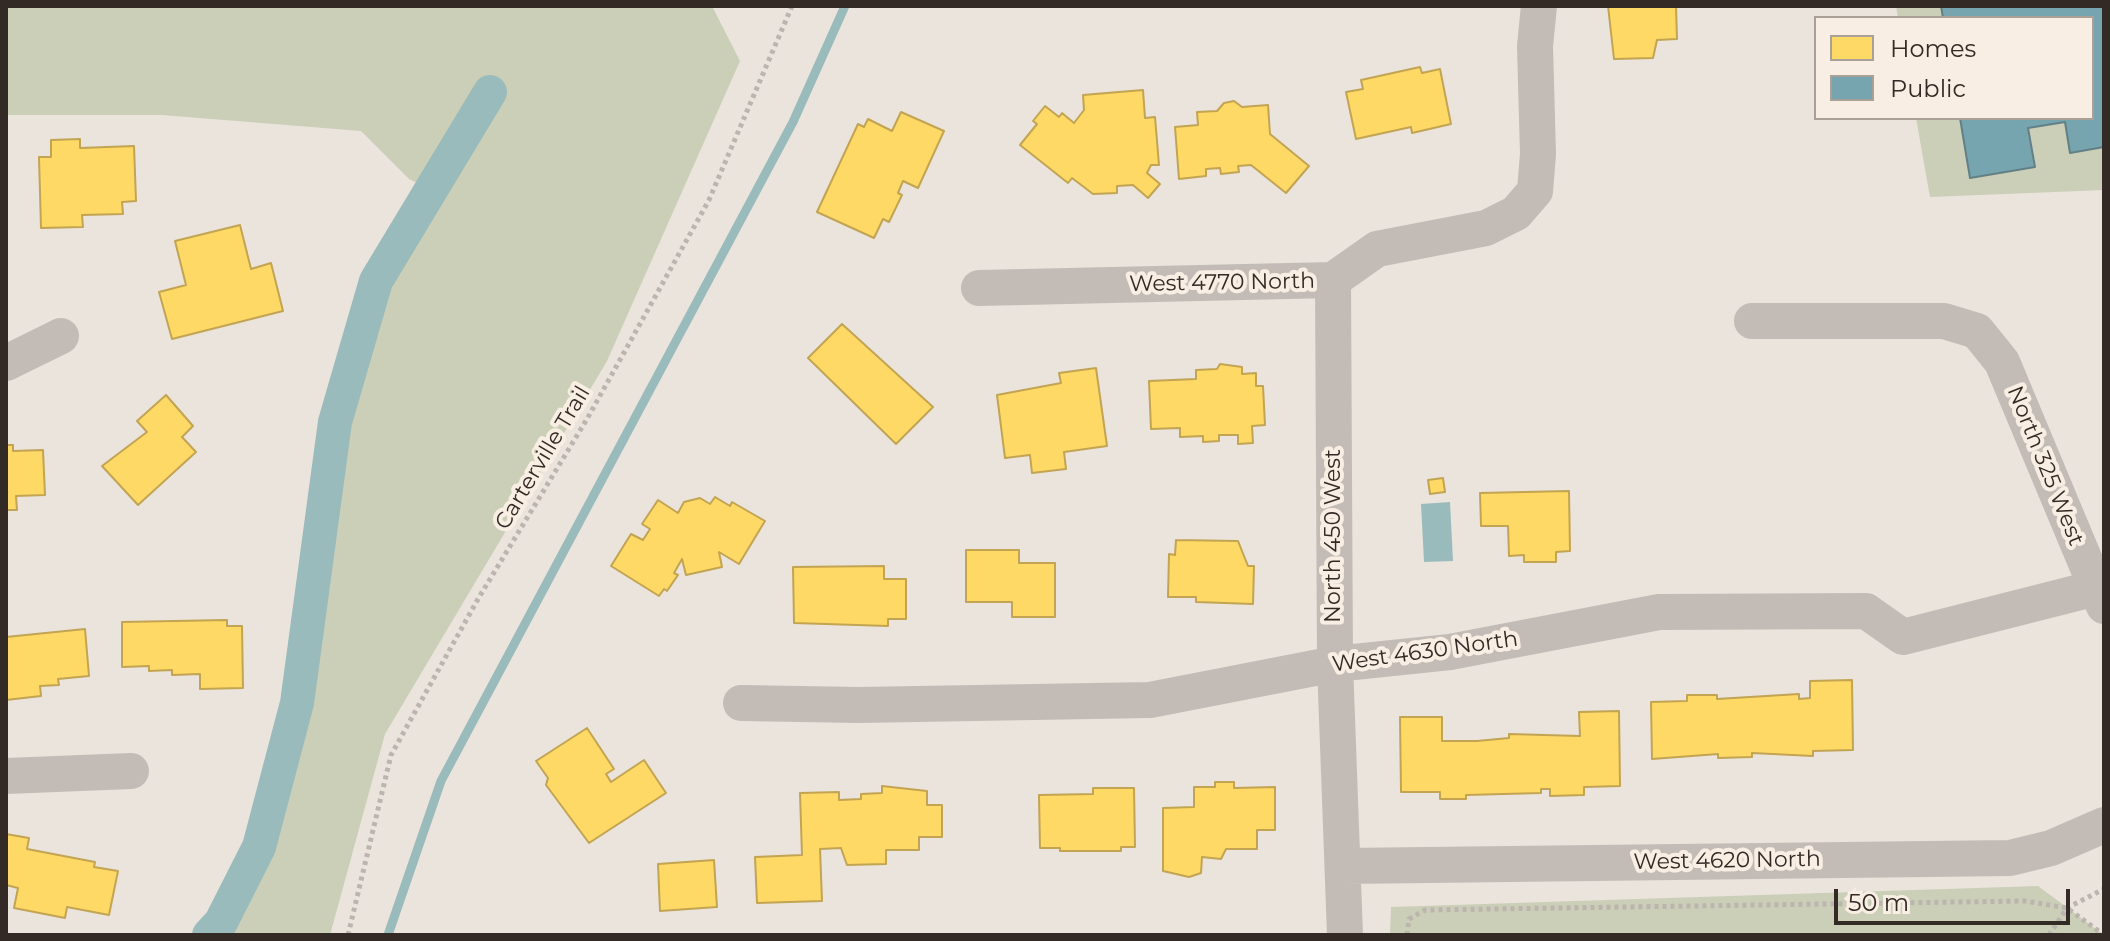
<!DOCTYPE html>
<style>
body{margin:0}
#map{position:relative;width:2110px;height:941px;overflow:hidden;background:#eae4dd;font-family:Montserrat,sans-serif}
canvas{display:block}
.frame{position:absolute;inset:0;border:8px solid #332a25;pointer-events:none}
.legend{position:absolute;left:1814px;top:16px;width:280px;height:104px;box-sizing:border-box;background:#f8eee3;border:2px solid #a9a097;margin:0;padding:10px 14px;list-style:none;font-size:24px;color:#332a25}
.legend li{display:flex;align-items:center;gap:16px;height:40px}
.legend b{width:40px;border:2px solid #a9a097}
.scale{position:absolute;left:1834px;top:889px;width:236px;height:36px;box-sizing:border-box;border:4px solid #332a25;border-top:0;padding-left:10px;font-size:24px;line-height:28px;white-space:nowrap;color:#332a25;-webkit-text-stroke:6px #f8eee3;paint-order:stroke}
</style>
<div id="map">
<canvas width="2110" height="941"></canvas>
<div class="frame"></div>
<ul class="legend">
<li><b style="height:22px;background:#ffd966"></b>Homes</li>
<li><b style="height:22px;background:#76a5af"></b>Public</li>
</ul>
<div class="scale">50 m</div>
</div>
<script>
const ctx = document.querySelector('canvas').getContext('2d');
ctx.lineJoin = 'round';
function fill(path, color) {
  ctx.fillStyle = color;
  ctx.fill(path, 'evenodd');
}
function poly(rows) {
  const path = new Path2D();
  for (const r of rows) {
    path.moveTo(r[0], r[1]);
    for (let i = 2; i < r.length; i += 2) path.lineTo(r[i], r[i + 1]);
  }
  return path;
}
function strokePath(path, color, width, dash) {
  ctx.strokeStyle = color;
  ctx.lineWidth = width;
  ctx.lineCap = dash ? 'butt' : 'round';
  ctx.setLineDash(dash || []);
  ctx.stroke(path);
}
function write(font, color, halo, rows, align = 'center') {
  ctx.font = font + ' Montserrat,sans-serif';
  ctx.lineWidth = 8;
  ctx.setLineDash([]);
  ctx.textBaseline = 'middle';
  ctx.strokeStyle = halo;
  ctx.fillStyle = color;
  for (const [text, x, y, turn = 0] of rows) {
    ctx.save();
    ctx.translate(x, y);
    ctx.rotate((+turn || 0) * Math.PI / 180);
    ctx.textAlign = isNaN(turn) ? turn : align;
    if (halo) ctx.strokeText(text, 0, 0);
    ctx.fillText(text, 0, 0);
    ctx.restore();
  }
}
const green = poly([
 [6,6,712,6,740,61,607,361,385,734,330,935,221,935,231,924,275,812,320,597,342,423,388,287,439,194,409,179,361,131,162,115,6,115],
 [1896,6,2104,6,2104,190,1930,197,1916,118,2092,118,2092,18,1898,18],
 [2038,886,2104,935,1390,935,1391,907]
]);
const water = poly([
 [1450,502,1453,561,1424,562,1421,504]
]);
const homes = poly([
 [1608,6,1676,6,1677,39,1657,40,1653,58,1614,59,1608,6],
 [1420,67,1422,73,1440,69,1451,124,1412,133,1411,127,1356,139,1346,92,1363,89,1361,80,1420,67],
 [1143,90,1145,118,1155,117,1159,165,1151,165,1147,173,1160,184,1148,198,1133,185,1117,186,1117,193,1093,194,1072,178,1068,183,1020,145,1037,124,1033,121,1045,106,1059,117,1062,113,1074,123,1084,110,1083,95,1143,90],
 [1234,101,1242,107,1268,105,1270,134,1309,166,1286,193,1251,165,1238,166,1239,172,1221,174,1220,168,1206,169,1206,176,1179,179,1175,127,1198,125,1197,112,1217,111,1224,103,1234,101],
 [901,112,944,131,918,188,903,181,898,193,902,195,889,222,883,219,874,238,817,212,858,124,864,127,868,119,892,131,901,112],
 [80,139,80,148,134,146,136,201,122,202,123,214,82,215,83,227,41,228,39,157,51,157,51,140,80,139],
 [240,225,251,269,271,263,283,311,172,339,159,292,186,285,175,241,240,225],
 [842,324,933,407,896,444,808,358,842,324],
 [1220,364,1242,367,1242,374,1256,373,1256,386,1263,386,1265,425,1252,426,1253,443,1238,444,1238,435,1219,435,1219,441,1203,442,1203,436,1180,437,1180,428,1151,429,1149,381,1196,379,1196,370,1217,369,1220,364],
 [1096,368,1107,446,1064,452,1066,469,1032,473,1030,455,1005,458,997,395,1061,383,1059,373,1096,368],
 [166,395,193,426,182,437,196,452,138,505,102,466,147,432,137,421,166,395],
 [6,445,13,445,13,451,43,450,45,495,16,496,17,510,6,510,6,445],
 [1443,478,1445,492,1430,494,1428,480,1443,478],
 [1569,491,1570,551,1556,552,1556,562,1524,562,1524,555,1509,556,1508,526,1481,526,1480,493,1569,491],
 [715,497,730,506,732,502,765,521,739,564,719,552,722,567,686,575,682,559,674,573,678,575,667,591,664,589,659,596,611,566,631,534,643,540,650,529,642,524,658,500,678,513,684,502,700,498,710,504,715,497],
 [1176,540,1238,541,1248,566,1254,566,1253,604,1196,602,1196,597,1168,597,1169,554,1175,555,1176,540],
 [966,550,1019,550,1019,563,1055,563,1055,617,1012,617,1012,602,966,602,966,550],
 [884,566,884,579,906,579,906,619,888,619,888,626,794,623,793,567,884,566],
 [227,620,227,626,242,626,243,688,200,689,200,674,172,675,172,670,149,671,149,666,122,667,122,622,227,620],
 [85,629,89,676,58,679,59,685,40,686,41,696,6,700,6,637,85,629],
 [1852,680,1853,750,1813,751,1813,756,1752,753,1752,757,1718,758,1718,754,1652,759,1651,702,1687,701,1687,695,1717,695,1717,699,1799,694,1799,699,1810,698,1810,681,1852,680],
 [1619,711,1620,786,1584,787,1584,795,1550,796,1550,789,1541,789,1541,793,1466,795,1466,799,1440,799,1440,792,1401,792,1400,717,1442,717,1442,741,1477,741,1509,738,1509,734,1580,736,1579,712,1619,711],
 [587,728,614,769,606,774,611,782,644,760,666,793,589,843,546,785,548,778,536,761,587,728],
 [1215,782,1234,782,1234,788,1275,787,1275,830,1257,830,1257,849,1226,849,1221,859,1202,857,1201,873,1189,877,1163,871,1163,808,1194,807,1194,787,1215,787,1215,782],
 [882,786,927,791,927,805,942,805,942,837,919,837,919,850,886,850,886,864,847,865,841,848,820,849,822,901,757,903,755,857,802,855,800,793,839,792,839,800,861,799,861,794,882,793,882,786],
 [1093,788,1134,788,1135,847,1121,847,1121,851,1060,851,1060,848,1040,848,1039,795,1093,794,1093,788],
 [6,834,29,838,27,849,95,862,94,867,118,871,109,915,67,907,65,918,14,908,18,888,6,885,6,834],
 [714,860,717,907,660,911,658,864,714,860]
]);
const public = poly([
 [1941,6,2104,6,2104,147,2070,153,2065,122,2028,128,2035,167,1970,178,1960,118,2092,118,2092,18,1943,18,1941,6]
]);
const stream = poly([
 [388,935,441,781,793,122,845,6]
]);
const canal = poly([
 [209,935,221,922,259,847,297,703,335,422,376,281,490,92]
]);
const path = poly([
 [348,935,391,755,478,599,587,419,709,200,792,6],
 [1407,935,1409,919,1425,910,2025,901,2067,908,2104,935],
 [2049,935,2067,908,2104,889]
]);
const minor = poly([
 [1333,280,1335,664,1345,935],
 [979,288,1333,280,1377,249,1486,228,1516,213,1535,191,1538,154,1535,46,1539,6],
 [1752,321,1944,321,1977,331,2002,362,2104,606],
 [6,363,61,336],
 [741,703,859,705,1150,700,1335,664,1450,652,1659,612,1866,611,1903,637,2096,588],
 [6,776,131,771],
 [1344,866,2010,858,2051,848,2104,825]
]);
const streetNames = [
 ["West 4770 North",1222,283,-1],
 ["Carterville Trail",543,458,-59],
 ["North 325 West",2045,466,68],
 ["North 450 West",1334,536,-90],
 ["West 4630 North",1425,652,-8],
 ["West 4620 North",1727,861,-1]
];
fill(green, '#cbcfb7');
fill(water, '#9abbbb');
fill(homes, '#ffd966');
strokePath(homes, '#c2a452', 2);
fill(public, '#76a5af');
strokePath(public, '#628086', 2);
strokePath(stream, '#9abbbb', 9);
strokePath(canal, '#9abbbb', 34);
strokePath(path, '#bbb4af', 5, [4, 4]);
strokePath(minor, '#c3bcb6', 36);
write('22px', '#332a25', '#f8eee3', streetNames);
</script>
